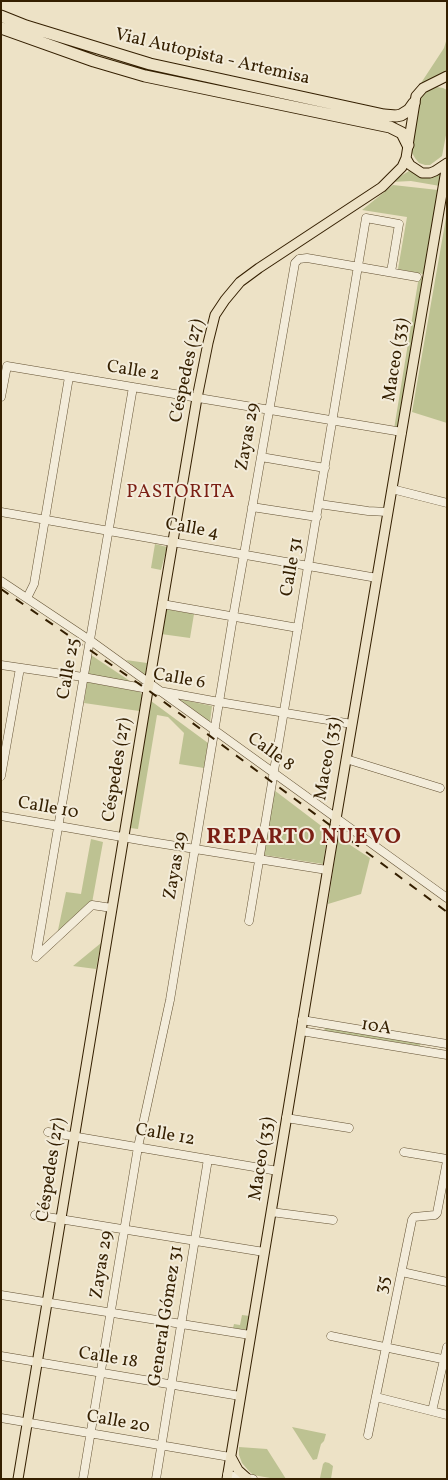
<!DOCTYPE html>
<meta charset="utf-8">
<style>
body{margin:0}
#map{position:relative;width:448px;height:1480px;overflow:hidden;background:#ede2c6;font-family:Vollkorn,serif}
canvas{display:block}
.frame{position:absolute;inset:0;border:2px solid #341f00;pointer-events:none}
</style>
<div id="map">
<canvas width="448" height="1480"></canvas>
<div class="frame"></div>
</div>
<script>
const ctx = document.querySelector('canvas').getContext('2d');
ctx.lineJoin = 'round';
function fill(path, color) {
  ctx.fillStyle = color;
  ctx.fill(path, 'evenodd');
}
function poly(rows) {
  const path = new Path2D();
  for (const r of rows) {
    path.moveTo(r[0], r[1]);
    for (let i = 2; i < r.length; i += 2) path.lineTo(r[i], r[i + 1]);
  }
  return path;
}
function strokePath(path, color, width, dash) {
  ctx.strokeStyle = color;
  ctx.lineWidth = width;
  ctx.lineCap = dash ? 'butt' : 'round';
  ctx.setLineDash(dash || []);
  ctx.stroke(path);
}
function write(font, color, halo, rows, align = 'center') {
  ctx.font = font + ' Vollkorn,serif';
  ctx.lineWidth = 4;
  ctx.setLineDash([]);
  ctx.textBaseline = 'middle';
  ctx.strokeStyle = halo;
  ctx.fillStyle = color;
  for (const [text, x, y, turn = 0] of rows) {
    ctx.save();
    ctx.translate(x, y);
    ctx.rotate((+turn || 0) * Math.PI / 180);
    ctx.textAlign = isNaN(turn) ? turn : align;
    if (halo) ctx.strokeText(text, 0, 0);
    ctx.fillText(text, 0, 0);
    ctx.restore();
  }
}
const green = poly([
 [447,38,447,73,421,83,444,48],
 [437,87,443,88,447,90,447,130,442,156,430,165,425,165,419,163,415,158,411,151,421,96,430,88],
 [409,171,443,171,440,186,411,181,391,182],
 [393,185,438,190,423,274,398,269,407,217,362,210],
 [447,212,447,423,412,412],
 [419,276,423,277,398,430,394,429],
 [155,544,167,547,161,570,151,568],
 [165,609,194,614,190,638,161,634],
 [91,655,136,685,88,676],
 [126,660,147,663,145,675],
 [87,682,140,692,142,695,139,711,84,703],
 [179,699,212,706,210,722],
 [151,701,208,743,204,768,179,764,184,733,168,717,157,715,138,829,130,828],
 [274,790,328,831,323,864,264,855],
 [338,837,370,858,361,894,328,904],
 [91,839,103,842,92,903,57,935,66,892,81,894],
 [101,943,96,969,73,966],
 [327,1028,421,1043,420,1046,326,1031,324,1029],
 [242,1315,250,1316,247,1330,233,1328,234,1324,240,1325],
 [292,1427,326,1434,324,1441,321,1444,317,1459,313,1460],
 [239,1447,267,1449,286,1479,276,1479,253,1475,248,1470,242,1463,239,1455],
 [325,1462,329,1463,333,1466,331,1479,320,1478,323,1464]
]);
const minor = poly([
 [1,397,7,366,402,432],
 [261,457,325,468],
 [392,489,447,503],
 [319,504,368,511,388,512],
 [252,507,317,517],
 [1,512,377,578],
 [1,581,91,641,447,898],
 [27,598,34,584,69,377],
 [162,604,298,628],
 [1,665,83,677,219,702,352,724],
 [346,759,440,788],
 [1,776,20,668],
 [1,816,145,841,327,870],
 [249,921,366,218,399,224,391,272],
 [36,957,133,387],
 [36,957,92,905,112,908],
 [302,1020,447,1044],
 [301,1031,447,1055],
 [286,1118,349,1128],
 [48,1132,278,1171],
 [404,1152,447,1159],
 [271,1212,333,1220],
 [35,1215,264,1252],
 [402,1272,447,1282],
 [1,1295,250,1335],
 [331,1336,447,1360],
 [1,1356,240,1396],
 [376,1397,447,1415],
 [432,1411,447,1347],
 [1,1418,230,1457],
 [368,1435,412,1220,414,1217,435,1215,437,1213,447,1161],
 [227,1475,253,1479],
 [83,1479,138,1147,170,1000,233,617,295,263,299,259,307,258,417,277],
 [156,1479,208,1159]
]);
const major = poly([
 [447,76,423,88,416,96,406,158,410,165,422,173,430,173,435,171,447,163],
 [231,1457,238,1470,247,1478,244,1479],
 [18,1479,148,690,197,398,208,343,215,315,225,300,240,282,259,268,382,187,402,167,406,158],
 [227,1479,336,819,447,164]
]);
const highway = poly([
 [1,16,26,26,150,64,384,115,396,116,401,115,409,110,414,103],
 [1,28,94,61,145,76,390,127,402,133,408,145]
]);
const rail = poly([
 [1,589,148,690,447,912]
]);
const streetNames = [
 ["Vial Autopista - Artemisa",212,58,13],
 ["Maceo (33)",397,360,-81],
 ["Céspedes (27)",188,371,-78],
 ["Calle 2",133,372,9],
 ["Zayas 29",249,437,-80],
 ["Calle 4",192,530,10],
 ["Calle 31",293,567,-80],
 ["Calle 25",70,669,-80],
 ["Calle 6",179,680,10],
 ["Calle 8",270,753,36],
 ["Maceo (33)",329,759,-80],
 ["Céspedes (27)",118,770,-81],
 ["Calle 10",48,809,10],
 ["Zayas 29",177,866,-80],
 ["10A",376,1028,9],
 ["Calle 12",165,1136,10],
 ["Maceo (33)",263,1159,-81],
 ["Céspedes (27)",52,1170,-81],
 ["Zayas 29",103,1265,-81],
 ["35",384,1285,-78],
 ["General Gómez 31",167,1316,-81],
 ["Calle 18",108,1359,9],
 ["Calle 20",118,1423,10]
];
const neighbourhoodNames = [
 ["PASTORITA",181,494]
];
const districtNames = [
 ["REPARTO NUEVO",304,839]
];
fill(green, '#bdc292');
strokePath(minor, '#625032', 9);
strokePath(major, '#341f00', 11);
strokePath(highway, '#341f00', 13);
strokePath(minor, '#f3ecda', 8);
strokePath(major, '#ede2c6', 9);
strokePath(highway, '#ede2c6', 11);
strokePath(rail, '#341f00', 2, [9, 9]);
write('18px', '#341f00', '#f3ecda', streetNames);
ctx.letterSpacing = '1px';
write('19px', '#7a1f14', '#f3ecda', neighbourhoodNames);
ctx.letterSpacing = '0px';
ctx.letterSpacing = '1px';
write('bold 22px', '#7a1f14', '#f3ecda', districtNames);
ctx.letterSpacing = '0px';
</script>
